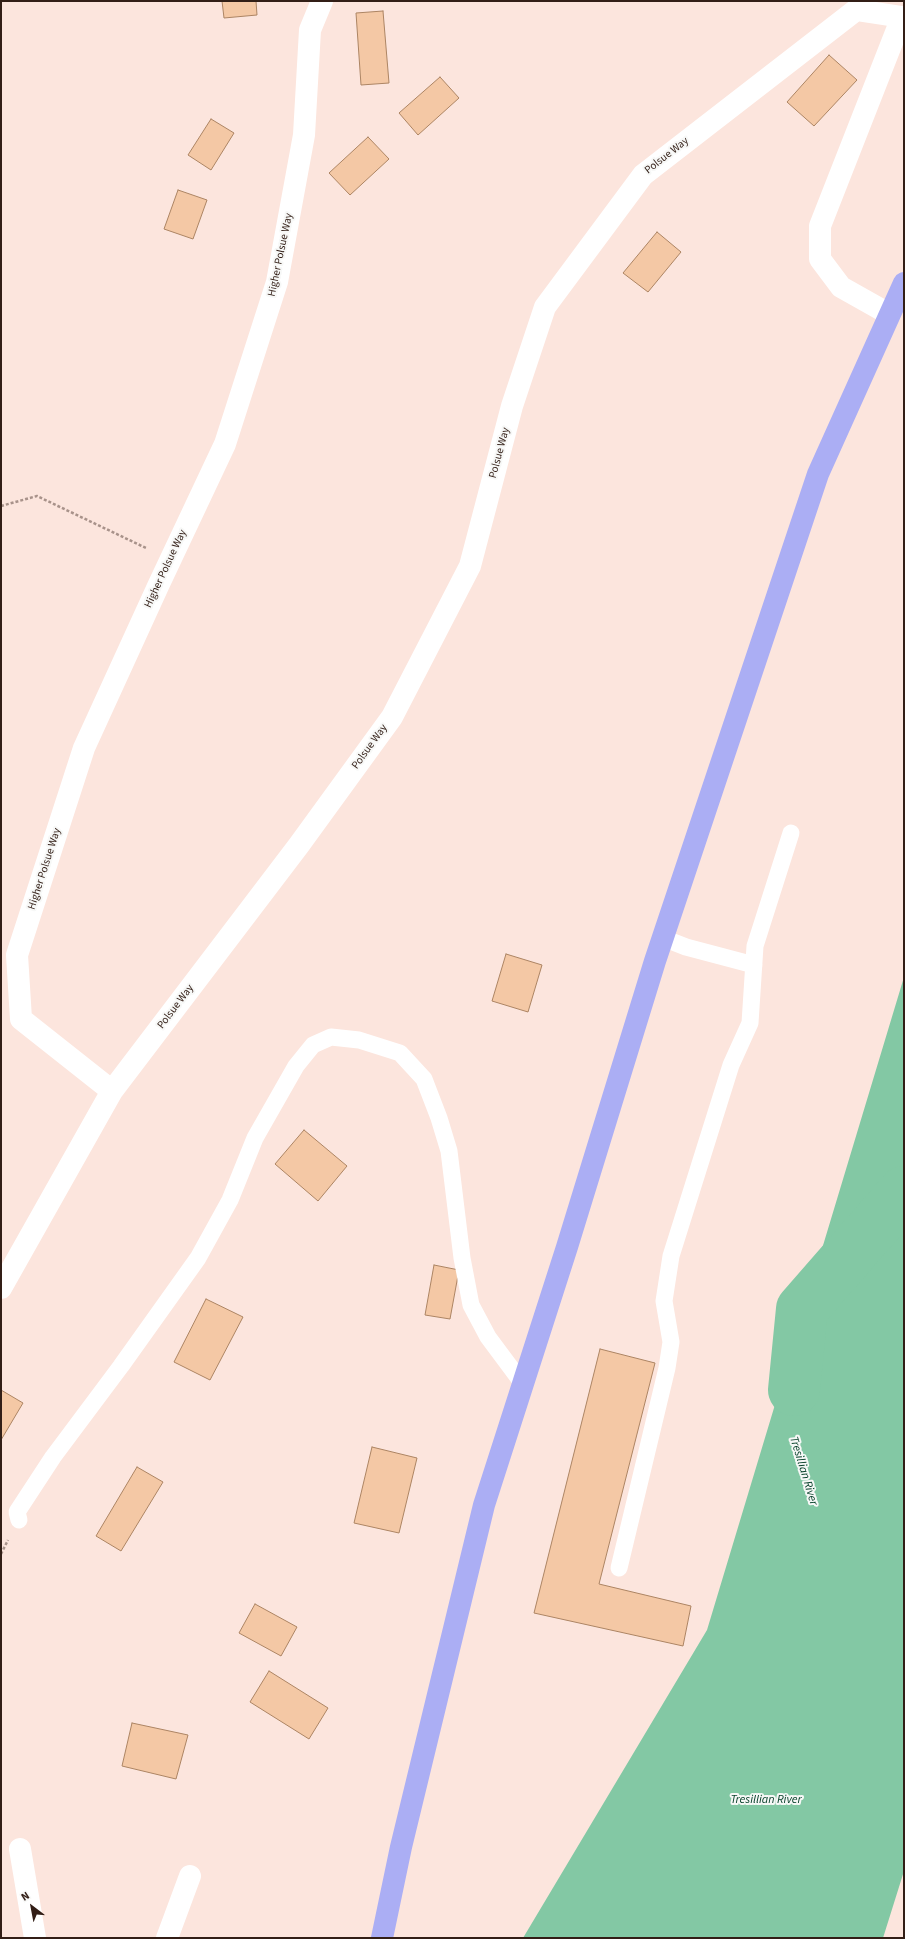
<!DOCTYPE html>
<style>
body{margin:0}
#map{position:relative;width:905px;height:1939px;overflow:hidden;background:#fce5dd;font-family:"Source Sans 3",sans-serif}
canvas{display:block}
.frame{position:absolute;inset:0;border:2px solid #321e16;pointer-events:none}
.north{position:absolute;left:12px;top:1887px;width:40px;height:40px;-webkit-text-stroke:3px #f7f8f7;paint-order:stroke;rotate:328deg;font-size:11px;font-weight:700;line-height:16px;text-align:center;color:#321e16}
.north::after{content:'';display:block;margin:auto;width:14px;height:18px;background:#321e16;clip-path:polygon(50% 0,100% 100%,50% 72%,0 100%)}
</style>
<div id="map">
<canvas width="905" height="1939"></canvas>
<div class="frame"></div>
<div class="north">N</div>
</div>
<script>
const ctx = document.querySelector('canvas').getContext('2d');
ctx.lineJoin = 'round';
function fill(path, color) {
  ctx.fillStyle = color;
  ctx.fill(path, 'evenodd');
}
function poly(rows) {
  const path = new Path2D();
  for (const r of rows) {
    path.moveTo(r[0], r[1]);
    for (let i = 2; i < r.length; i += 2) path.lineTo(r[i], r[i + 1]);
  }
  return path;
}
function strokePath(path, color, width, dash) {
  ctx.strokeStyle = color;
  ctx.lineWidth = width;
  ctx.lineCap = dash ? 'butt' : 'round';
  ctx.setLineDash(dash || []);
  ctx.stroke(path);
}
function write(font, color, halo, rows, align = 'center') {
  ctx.font = font + ' "Source Sans 3",sans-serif';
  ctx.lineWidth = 4;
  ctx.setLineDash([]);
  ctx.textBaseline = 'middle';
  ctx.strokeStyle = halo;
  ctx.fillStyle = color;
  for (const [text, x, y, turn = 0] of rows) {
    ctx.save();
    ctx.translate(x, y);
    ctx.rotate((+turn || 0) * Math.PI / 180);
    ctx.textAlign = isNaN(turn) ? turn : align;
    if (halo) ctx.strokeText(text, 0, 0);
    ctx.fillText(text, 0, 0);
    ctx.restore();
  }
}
const water = poly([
 [904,977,904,1871,883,1938,523,1938,707,1630]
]);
const river = poly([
 [794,1390,802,1309,904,1192]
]);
const building = poly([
 [222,1,256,1,257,15,224,18,222,1],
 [383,11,389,83,361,85,356,13,383,11],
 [829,55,857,80,814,126,787,102,829,55],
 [440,77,459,98,418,135,399,113,440,77],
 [211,119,234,133,211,170,188,155,211,119],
 [368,137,389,159,350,195,329,173,368,137],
 [178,190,207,200,193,239,164,229,178,190],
 [657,232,681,252,648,292,623,273,657,232],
 [506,954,542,965,528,1012,492,1001,506,954],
 [304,1130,347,1166,318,1201,275,1164,304,1130],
 [434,1265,459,1270,450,1319,425,1315,434,1265],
 [206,1299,243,1317,210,1380,174,1362,206,1299],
 [600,1349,655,1363,599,1584,691,1606,683,1646,534,1613,600,1349],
 [1,1390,23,1403,1,1440,1,1390],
 [372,1447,417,1458,399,1533,354,1523,372,1447],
 [137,1467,163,1482,121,1551,96,1536,137,1467],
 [255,1604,297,1627,281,1656,239,1633,255,1604],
 [269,1671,328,1708,309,1739,250,1702,269,1671],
 [132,1723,188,1735,176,1779,122,1766,132,1723]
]);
const path = poly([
 [1,506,37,496,146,548],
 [1,1554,8,1540]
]);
const service = poly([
 [663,938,686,947,754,965],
 [19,1520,17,1512,53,1457,121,1366,198,1258,230,1200,255,1138,296,1066,313,1045,331,1037,359,1040,400,1053,424,1079,439,1118,449,1151,462,1258,471,1305,488,1337,523,1384],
 [619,1568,667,1368,671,1342,664,1301,671,1256,731,1065,750,1023,755,946,791,833]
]);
const minor = poly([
 [112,1091,21,1019,17,955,84,748,159,584,225,444,277,282,304,135,310,30,322,1],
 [1,1288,112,1091,299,845,392,717,470,566,512,406,545,307,643,175,856,10,902,17,820,226,820,259,841,287,889,314],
 [20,1849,35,1938],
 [167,1938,190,1876]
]);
const trunk = poly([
 [382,1938,401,1847,484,1505,567,1247,655,961,818,474,904,283]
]);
const streetNames = [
 ["Polsue Way",667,156,-38],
 ["Higher Polsue Way",281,255,-78],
 ["Polsue Way",500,453,-75],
 ["Higher Polsue Way",166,569,-65],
 ["Polsue Way",370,747,-54],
 ["Higher Polsue Way",45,869,-72],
 ["Polsue Way",176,1007,-53]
];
const waterNames = [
 ["Tresillian River",803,1471,73],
 ["Tresillian River",766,1800]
];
fill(water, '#83c8a4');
strokePath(river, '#83c8a4', 52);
fill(building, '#f4c8a5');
strokePath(building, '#ac8463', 1);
strokePath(path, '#a8928a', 2.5, [3, 2]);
strokePath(service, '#fff', 17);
strokePath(minor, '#fff', 22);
strokePath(trunk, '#abaef4', 22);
write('11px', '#321e16', '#f7f8f7', streetNames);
write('italic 12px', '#07412a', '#f7f8f7', waterNames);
</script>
